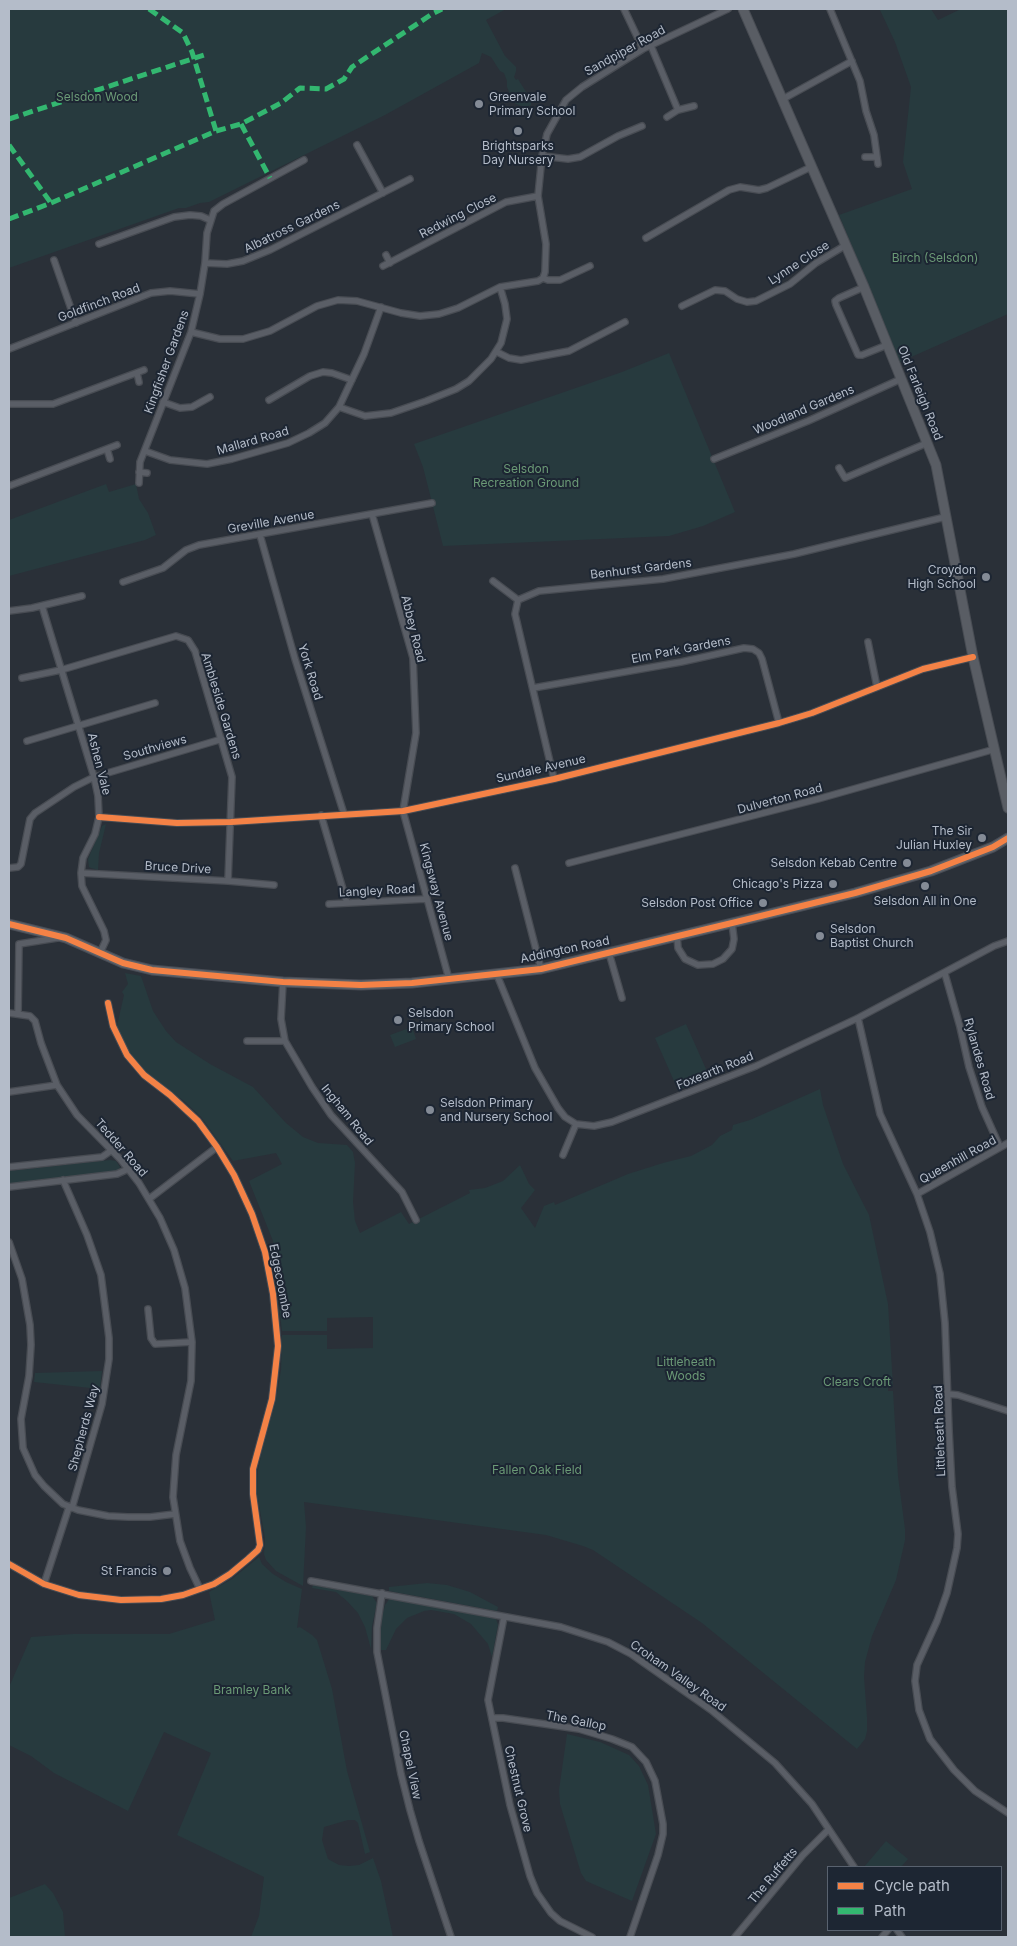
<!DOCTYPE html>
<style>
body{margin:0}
#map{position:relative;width:1017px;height:1946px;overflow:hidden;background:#2a3038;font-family:Inter,sans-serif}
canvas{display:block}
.frame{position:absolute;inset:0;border:10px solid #b4bcc9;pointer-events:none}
.legend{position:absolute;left:827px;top:1866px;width:175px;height:65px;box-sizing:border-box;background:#1d2633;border:1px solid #59626f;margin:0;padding:6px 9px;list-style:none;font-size:15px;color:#b4bcc9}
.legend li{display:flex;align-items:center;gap:10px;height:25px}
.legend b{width:25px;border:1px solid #59626f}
</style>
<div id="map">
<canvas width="1017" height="1946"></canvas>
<div class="frame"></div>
<ul class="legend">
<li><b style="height:6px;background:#f48246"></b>Cycle path</li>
<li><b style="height:6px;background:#33b770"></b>Path</li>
</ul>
</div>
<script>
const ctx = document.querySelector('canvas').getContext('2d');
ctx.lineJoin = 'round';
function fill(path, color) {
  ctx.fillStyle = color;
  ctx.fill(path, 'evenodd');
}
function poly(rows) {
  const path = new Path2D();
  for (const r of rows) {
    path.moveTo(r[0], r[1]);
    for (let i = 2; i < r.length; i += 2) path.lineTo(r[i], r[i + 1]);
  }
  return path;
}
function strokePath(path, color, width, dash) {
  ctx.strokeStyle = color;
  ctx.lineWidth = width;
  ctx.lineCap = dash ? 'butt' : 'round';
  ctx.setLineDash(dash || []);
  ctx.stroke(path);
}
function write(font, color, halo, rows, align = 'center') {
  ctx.font = font + ' Inter,sans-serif';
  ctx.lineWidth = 4;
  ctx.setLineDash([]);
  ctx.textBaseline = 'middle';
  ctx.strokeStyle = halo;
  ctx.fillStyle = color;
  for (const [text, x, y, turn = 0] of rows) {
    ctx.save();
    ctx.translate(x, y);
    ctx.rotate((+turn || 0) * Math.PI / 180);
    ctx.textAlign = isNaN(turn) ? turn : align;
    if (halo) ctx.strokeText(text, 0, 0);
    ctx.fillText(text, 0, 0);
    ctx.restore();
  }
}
const green = poly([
 [9,9,506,9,486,20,505,56,516,67,516,71,514,77,516,80,518,79,531,100,531,105,526,108,514,103,507,87,507,81,504,73,500,71,491,57,482,53,479,63,385,115,209,202,200,203,186,208,179,208,9,268],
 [882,9,931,9,938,20,961,9,1008,9,1008,314,900,362,839,215,912,189,903,162,911,87,895,42,880,10],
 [669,353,735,512,703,526,669,536,443,546,423,467,414,444,622,372],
 [106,484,109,492,136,484,139,499,148,513,156,535,145,540,9,576,9,520],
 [106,824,99,853,98,870,91,868,89,867,88,859,102,826],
 [125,973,141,976,153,1011,166,1031,176,1042,210,1064,253,1087,286,1123,303,1137,318,1143,347,1145,353,1152,355,1163,353,1202,355,1221,360,1233,401,1212,409,1224,470,1193,469,1190,485,1188,503,1181,520,1165,529,1184,535,1190,521,1208,535,1228,544,1206,554,1202,555,1205,628,1174,663,1163,691,1156,712,1145,720,1136,732,1130,733,1125,750,1120,820,1089,823,1105,843,1164,869,1215,888,1304,893,1386,888,1386,888,1391,893,1391,898,1476,905,1529,905,1540,896,1580,872,1636,865,1662,864,1677,867,1717,867,1731,865,1739,857,1749,702,1623,593,1550,583,1546,546,1535,304,1502,306,1527,303,1586,276,1571,266,1560,264,1554,265,1538,257,1494,258,1470,262,1451,276,1400,281,1370,282,1335,327,1335,327,1349,373,1348,373,1317,327,1318,327,1331,282,1331,275,1272,280,1270,273,1241,249,1181,282,1164,276,1153,233,1161,201,1117,184,1101,147,1073,135,1059,126,1047,117,1026,124,995,122,992,128,984],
 [686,1024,710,1078,678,1090,655,1038],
 [412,1027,416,1039,395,1047,390,1035],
 [110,1160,116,1161,120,1167,118,1171,9,1184,9,1171],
 [102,1371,100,1389,34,1382,35,1373],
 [259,1557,262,1564,273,1574,286,1582,302,1589,297,1628,300,1627,312,1635,317,1640,332,1689,347,1771,370,1852,365,1854,358,1823,355,1820,348,1820,324,1827,322,1840,328,1859,339,1865,349,1866,359,1865,373,1858,381,1881,393,1937,251,1937,259,1916,264,1877,177,1835,211,1753,164,1732,128,1811,54,1773,31,1756,9,1745,9,1687,31,1637,73,1634,169,1634,215,1620,209,1592,232,1579],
 [427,1583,447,1585,470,1592,498,1607,497,1611,389,1591,389,1587],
 [313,1585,372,1596,377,1603,372,1626,371,1649,365,1627,358,1613,347,1601,336,1592,312,1588],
 [390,1598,496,1619,498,1625,492,1657,488,1644,471,1624,454,1614,431,1610,424,1611,407,1618,396,1629,386,1650,379,1650,382,1617,385,1605],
 [567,1734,600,1742,629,1755,639,1766,648,1785,656,1834,632,1901,586,1881,581,1873,560,1804,559,1790],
 [886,1841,908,1859,901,1867,864,1867],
 [45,1884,53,1893,63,1912,65,1937,9,1937,9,1898]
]);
const street = poly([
 [624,9,643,49],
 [830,9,860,81,866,111,874,135,878,164],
 [651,46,678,110],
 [783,99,852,61],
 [667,117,678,110,694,106],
 [357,145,383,193],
 [542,156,568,159,580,157,618,136,642,126],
 [865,157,877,157],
 [646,238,729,190,740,187,759,190,767,188,811,167],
 [99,244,174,217,190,215,201,216,210,220],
 [386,255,390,263],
 [54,260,76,323],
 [205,263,227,264,243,261,270,250,410,179],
 [383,266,506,202,538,196],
 [543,278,545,272,546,244,538,196,542,156,547,134,566,100,582,87,643,49,728,9],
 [864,287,839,298,835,301,836,305,858,355,862,355,887,345],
 [682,306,715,290,725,291,737,299,747,302,756,301,790,284,816,263,846,245],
 [191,332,220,339,243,339,270,331,317,306,338,300,357,301,401,313,420,316,439,314,458,308,500,287,538,281,543,278,548,280,560,280,590,266],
 [9,349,151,293,170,291,200,294],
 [497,352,509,358,521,360,569,351,625,322],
 [137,373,139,382],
 [269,400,310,376,323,372,332,373,352,380],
 [163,402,180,408,192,407,210,397],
 [9,404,53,404,144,370],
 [339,407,365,416,391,413,426,401,456,389,469,381,491,359,501,343,507,319,505,304,500,287],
 [107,449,110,459],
 [145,451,170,460,207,464,232,459,288,443,309,433,325,423,339,407,364,354,381,307],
 [714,459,808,421,901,379],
 [839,468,845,478,927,443],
 [139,472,147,473],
 [139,483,140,462,191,332,200,294,205,263,207,233,214,211,223,204,304,160],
 [9,486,117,445],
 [372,514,413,658,416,733,403,811,449,979],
 [260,535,295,659,344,814],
 [493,581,518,600],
 [123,582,163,568,186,550,199,545,432,503],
 [42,606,94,777,98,796,99,817,95,834,83,858,81,873,82,886,104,931,106,940,100,953],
 [9,611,32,608,82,596],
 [868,642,877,687],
 [22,678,61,670,176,636,188,640,195,651,232,777,228,881],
 [533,688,681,662,744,648,753,649,759,653,762,659,779,723],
 [27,741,155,703],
 [554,779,515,614,518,600,539,591,663,579,794,554,945,517],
 [321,815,347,903],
 [99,817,177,823,231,822,403,811,554,779,779,723,812,713,923,669,973,657],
 [569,863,818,799,995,749],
 [9,868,18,867,21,864,30,819,35,813,74,787,94,777,222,739],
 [515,868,541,969],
 [81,873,228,881,274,885],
 [329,904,426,899],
 [677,936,678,948,685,959,698,965,713,964,723,959,732,949,734,939,732,923],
 [609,953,622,998],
 [945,974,960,1027,969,1067,982,1107,1000,1147],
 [497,975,535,1068,558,1108,565,1117,576,1124,594,1126,612,1122,756,1066,858,1018,994,946,1008,941],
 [283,982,281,1019,285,1041,312,1087,331,1115,402,1192,416,1220],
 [9,1013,30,1016,35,1021,41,1043,57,1085,77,1115,121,1160,139,1183,160,1218,174,1250,185,1288,192,1342,191,1381,176,1455,173,1497,180,1541,190,1568,200,1589],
 [18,1014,19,944,57,938],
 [858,1018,880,1114,917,1194,930,1232,940,1274,945,1323,949,1431,952,1487,958,1534,957,1548,947,1593,937,1621,917,1665,915,1681,919,1710,930,1739,954,1770,975,1791,1008,1813],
 [247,1041,285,1041],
 [9,1092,57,1085],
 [563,1155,576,1124],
 [9,1167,102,1157,112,1150],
 [63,1180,87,1235,101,1275,109,1338,109,1359,102,1404,72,1508],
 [9,1187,117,1174,128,1169],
 [917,1194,1008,1143],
 [149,1199,217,1147],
 [9,1242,22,1279,30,1325,31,1345,29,1376,21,1419,23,1448,35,1475,44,1486,63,1504,78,1510,108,1516,128,1517,150,1517,175,1514],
 [148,1309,151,1338,155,1344,192,1342],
 [948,1394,958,1395,1008,1411],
 [9,1564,44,1584,79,1595,121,1600,161,1599,183,1595,214,1584,230,1574,248,1559,258,1550,260,1545,253,1494,253,1469,272,1399,278,1346,273,1294,265,1252,252,1214,234,1175,217,1147,198,1121,170,1095,144,1075,127,1055,113,1026,108,1003],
 [311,1581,561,1627,608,1642,631,1654,711,1710,775,1763,812,1804,854,1867],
 [44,1584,69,1507],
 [382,1593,377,1628,377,1652,401,1774,410,1810,419,1841,451,1937],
 [504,1617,488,1700,510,1805,530,1876,537,1893,551,1913,560,1921,592,1937],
 [492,1718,503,1718,579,1729,612,1739,632,1747,646,1762,655,1781,663,1824,663,1834,658,1855,630,1937],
 [897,1930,902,1937],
 [735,1937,803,1855,828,1830],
 [882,1937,888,1930]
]);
const secondary = poly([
 [743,9,864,287,936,465,973,657,1008,808]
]);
const primary = poly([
 [9,924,66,938,123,963,152,970,283,982,361,985,412,983,541,969,732,923,855,893,931,871,993,847,1008,838]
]);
const quiet = poly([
 [149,9,183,33,192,52,216,131],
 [9,119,204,55],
 [241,124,270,178],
 [9,145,51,203],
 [9,219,51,203,216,131,241,124,281,103,300,88,326,89,344,79,352,67,432,14,442,9]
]);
const cycleway = poly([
 [99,817,177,823,231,822,403,811,554,779,779,723,812,713,923,669,973,657],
 [9,924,66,938,123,963,152,970,283,982,361,985,412,983,541,969,732,923,855,893,931,871,993,847,1008,838],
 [9,1564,44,1584,79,1595,121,1600,161,1599,183,1595,214,1584,230,1574,248,1559,258,1550,260,1545,253,1494,253,1469,272,1399,278,1346,273,1294,265,1252,252,1214,234,1175,217,1147,198,1121,170,1095,144,1075,127,1055,113,1026,108,1003]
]);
const markers = [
 [479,104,5,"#848b96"],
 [518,131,5,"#848b96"],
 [986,577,5,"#848b96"],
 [982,838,5,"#848b96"],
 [907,863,5,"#848b96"],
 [833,884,5,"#848b96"],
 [925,886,5,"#848b96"],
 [763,903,5,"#848b96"],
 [820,936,5,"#848b96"],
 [398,1020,5,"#848b96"],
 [430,1110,5,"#848b96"],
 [167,1571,5,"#848b96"]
];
const streetNames = [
 ["Sandpiper Road",625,51,-29],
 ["Redwing Close",458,216,-27],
 ["Albatross Gardens",292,227,-26],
 ["Lynne Close",799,263,-33],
 ["Goldfinch Road",99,303,-21],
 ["Kingfisher Gardens",167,362,-70],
 ["Old Farleigh Road",920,393,68],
 ["Woodland Gardens",804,410,-23],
 ["Mallard Road",253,441,-16],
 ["Greville Avenue",271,522,-10],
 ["Benhurst Gardens",641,569,-7],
 ["Abbey Road",413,629,76],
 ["Elm Park Gardens",681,650,-11],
 ["York Road",310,672,73],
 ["Ambleside Gardens",221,706,73],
 ["Southviews",155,748,-16],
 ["Ashen Vale",99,764,76],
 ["Sundale Avenue",541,769,-13],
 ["Dulverton Road",780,799,-15],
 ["Bruce Drive",178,868,3],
 ["Langley Road",377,891,-3],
 ["Kingsway Avenue",436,892,75],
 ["Addington Road",565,950,-12],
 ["Rylandes Road",979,1059,74],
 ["Foxearth Road",715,1071,-22],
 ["Ingham Road",347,1115,51],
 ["Tedder Road",121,1148,49],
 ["Queenhill Road",958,1160,-29],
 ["Edgecoombe",280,1281,79],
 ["Shepherds Way",84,1428,-75],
 ["Littleheath Road",940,1431,-92],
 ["Croham Valley Road",678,1676,35],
 ["The Gallop",576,1721,11],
 ["Chapel View",410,1765,78],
 ["Chestnut Grove",518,1789,77],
 ["The Ruffetts",773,1876,-50]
];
const parkNames = [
 ["Selsdon Wood",97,97],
 ["Birch (Selsdon)",935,258],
 ["Selsdon",526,469],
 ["Recreation Ground",526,483],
 ["Littleheath",686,1362],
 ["Woods",686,1376],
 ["Clears Croft",857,1382],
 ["Fallen Oak Field",537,1470],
 ["Bramley Bank",252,1690]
];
const poiNames = [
 ["Greenvale",489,97,"left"],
 ["Primary School",489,111,"left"],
 ["Brightsparks",518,146,"center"],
 ["Day Nursery",518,160,"center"],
 ["Croydon",976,570],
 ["High School",976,584],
 ["The Sir",972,831],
 ["Julian Huxley",972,845],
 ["Selsdon Kebab Centre",897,863],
 ["Chicago's Pizza",823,884],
 ["Selsdon All in One",925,901,"center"],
 ["Selsdon Post Office",753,903],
 ["Selsdon",830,929,"left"],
 ["Baptist Church",830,943,"left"],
 ["Selsdon",408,1013,"left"],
 ["Primary School",408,1027,"left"],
 ["Selsdon Primary",440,1103,"left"],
 ["and Nursery School",440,1117,"left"],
 ["St Francis",157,1571]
];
fill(green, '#273a3e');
strokePath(street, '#484c53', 8);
strokePath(secondary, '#484c53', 11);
strokePath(primary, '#484c55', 11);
strokePath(street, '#5a5e66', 5.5);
strokePath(secondary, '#595d64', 9);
strokePath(primary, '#5c6168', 9);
strokePath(quiet, '#33b770', 5, [10, 5]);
strokePath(cycleway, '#f48246', 6);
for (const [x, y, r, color] of markers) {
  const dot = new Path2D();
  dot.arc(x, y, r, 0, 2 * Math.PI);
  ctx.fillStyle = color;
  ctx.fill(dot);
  strokePath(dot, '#1d2633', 2);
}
write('12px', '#b4bcc9', '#1d2633', streetNames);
write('12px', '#6b9a76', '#1d2633', parkNames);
write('12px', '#b4bcc9', '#1d2633', poiNames, 'right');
</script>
